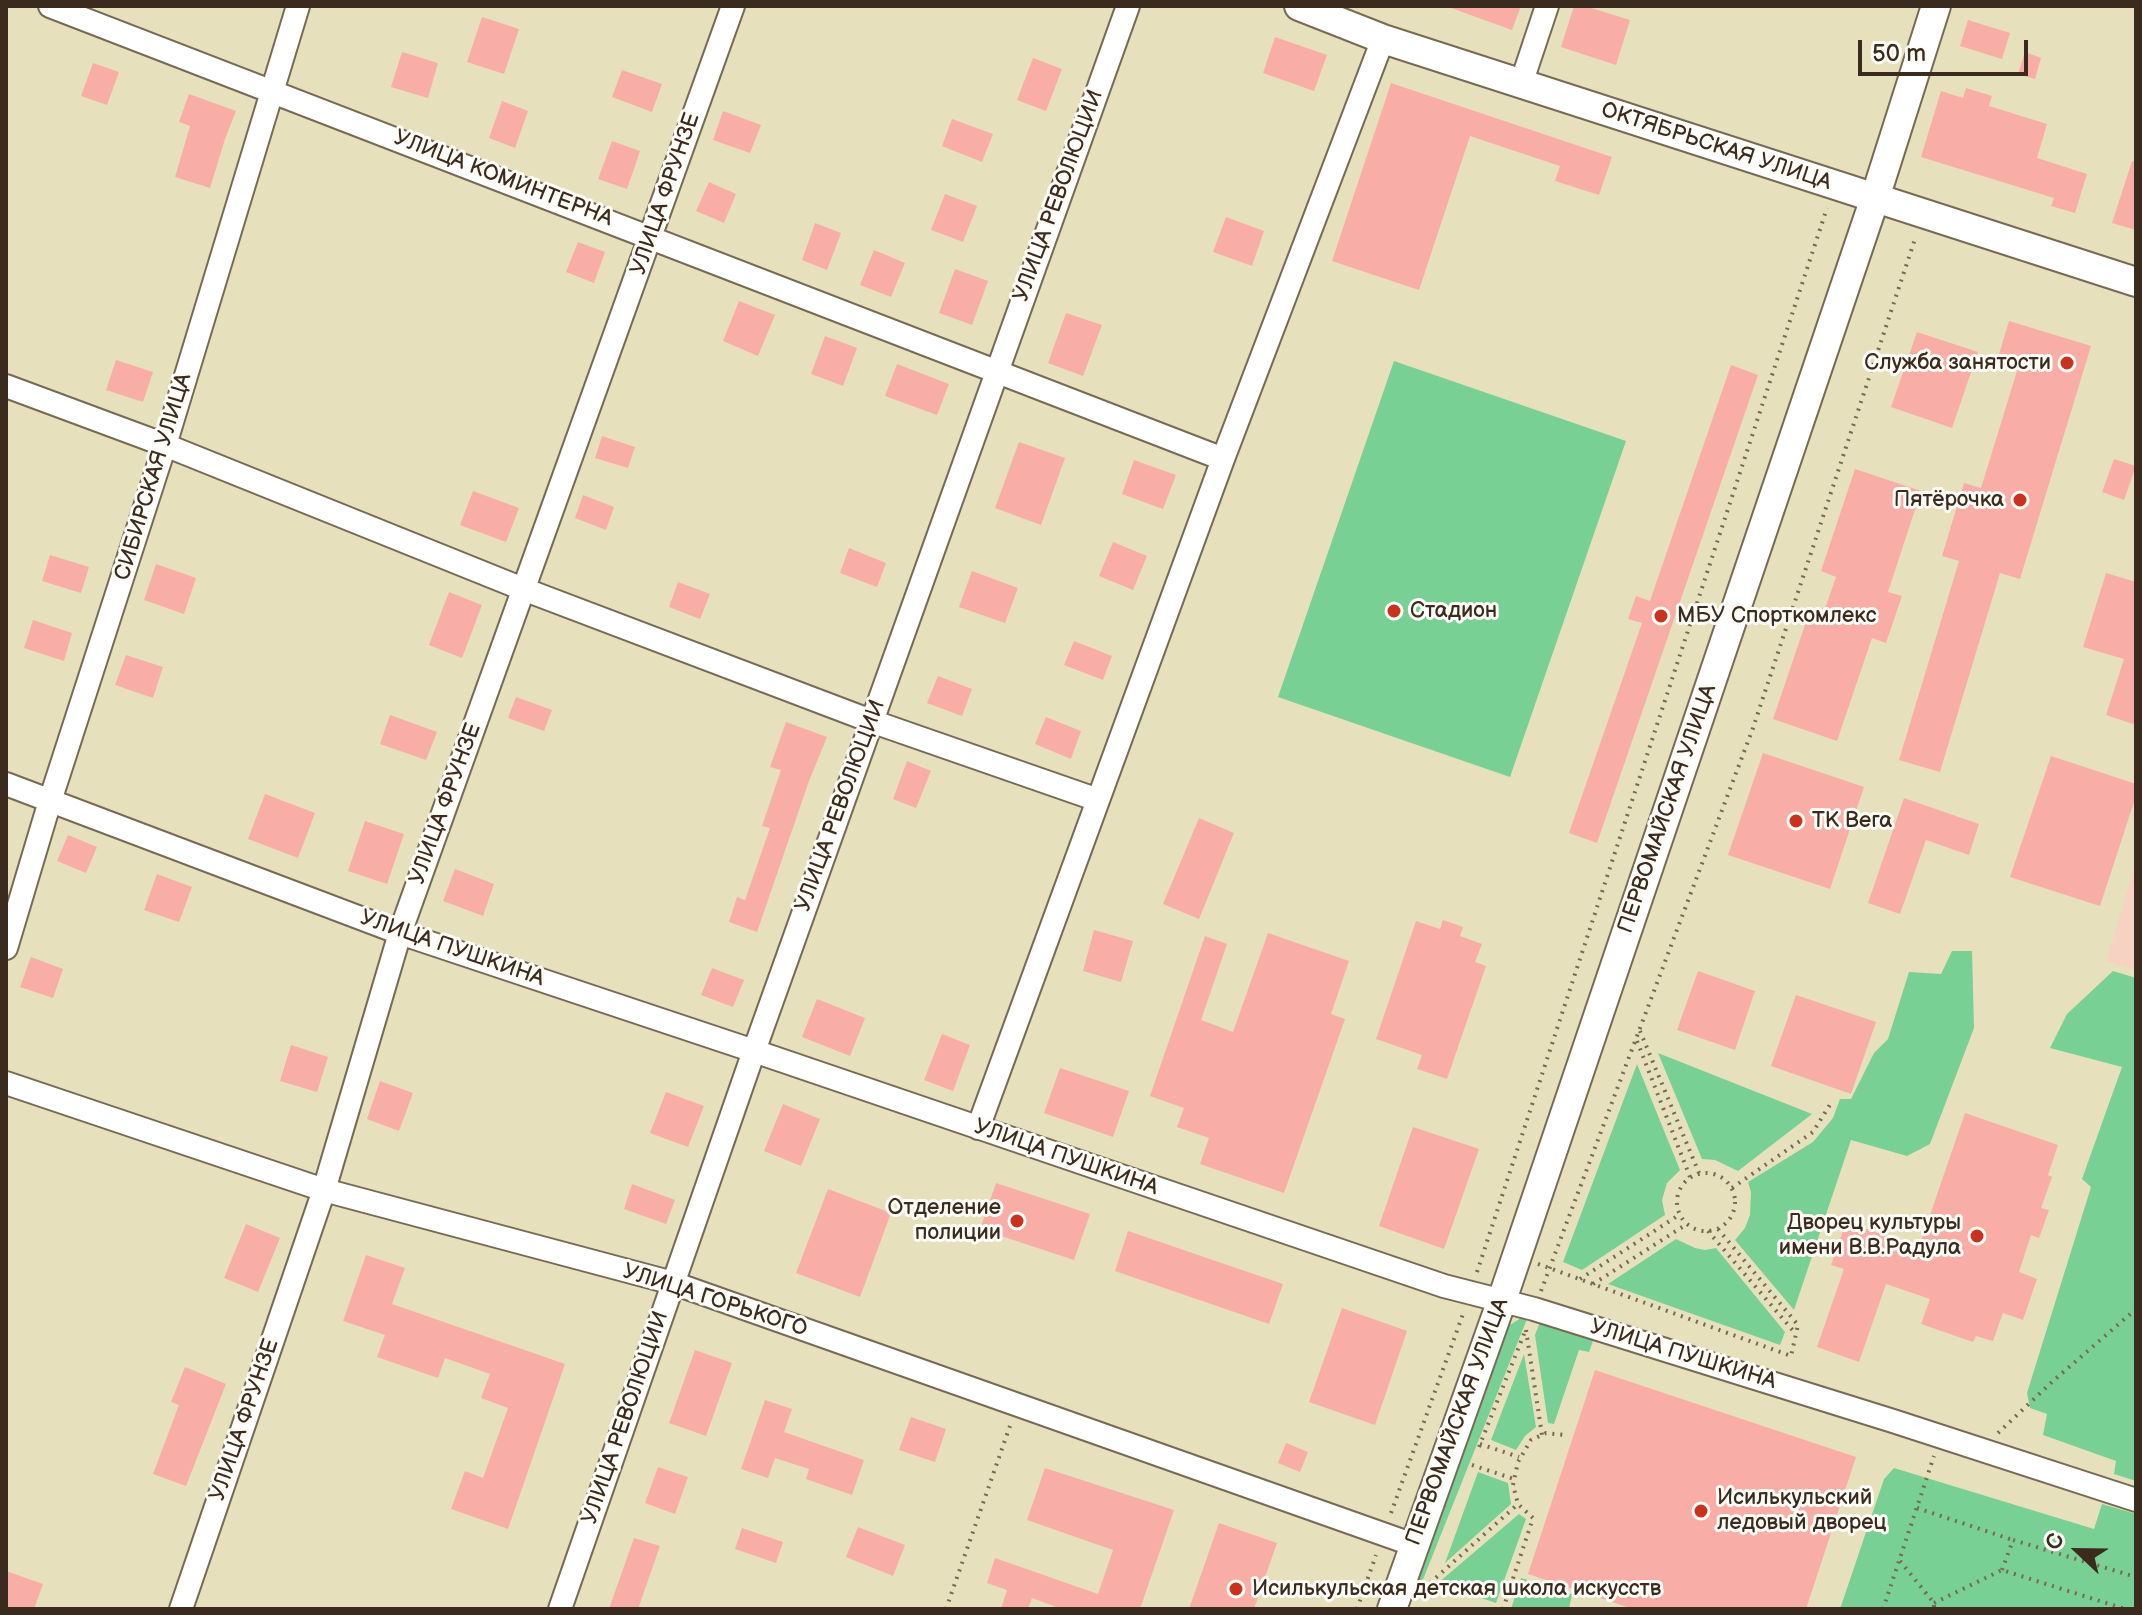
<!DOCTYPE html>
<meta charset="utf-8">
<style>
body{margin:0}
#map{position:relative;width:2142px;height:1615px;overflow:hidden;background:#e7e0bc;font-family:"Balsamiq Sans",sans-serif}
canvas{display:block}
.frame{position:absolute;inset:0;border:8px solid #3b2a1e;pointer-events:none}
.north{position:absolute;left:2038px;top:1511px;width:80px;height:80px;-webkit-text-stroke:6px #fdfcf7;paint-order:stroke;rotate:292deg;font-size:22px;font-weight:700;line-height:32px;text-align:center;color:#3b2a1e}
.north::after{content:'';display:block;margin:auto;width:28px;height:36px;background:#3b2a1e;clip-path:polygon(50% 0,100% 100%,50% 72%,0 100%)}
.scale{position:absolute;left:1858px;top:40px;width:170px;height:36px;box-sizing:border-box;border:4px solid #3b2a1e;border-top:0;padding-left:10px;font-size:24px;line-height:28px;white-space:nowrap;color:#3b2a1e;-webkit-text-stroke:6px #fdfcf7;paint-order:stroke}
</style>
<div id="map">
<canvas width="2142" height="1615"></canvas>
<div class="frame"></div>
<div class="north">С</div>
<div class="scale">50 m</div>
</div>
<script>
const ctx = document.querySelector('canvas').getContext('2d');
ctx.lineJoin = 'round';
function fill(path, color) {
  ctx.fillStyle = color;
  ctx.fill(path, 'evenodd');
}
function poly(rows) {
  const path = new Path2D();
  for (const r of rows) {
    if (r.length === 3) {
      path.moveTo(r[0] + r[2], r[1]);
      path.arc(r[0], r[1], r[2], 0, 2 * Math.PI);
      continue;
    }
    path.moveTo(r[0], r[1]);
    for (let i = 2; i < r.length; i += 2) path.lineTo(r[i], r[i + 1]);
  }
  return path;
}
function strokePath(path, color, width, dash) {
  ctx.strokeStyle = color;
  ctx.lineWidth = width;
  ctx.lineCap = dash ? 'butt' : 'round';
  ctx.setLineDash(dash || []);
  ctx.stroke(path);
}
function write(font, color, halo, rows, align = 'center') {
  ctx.font = font + ' "Balsamiq Sans",sans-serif';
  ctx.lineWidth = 6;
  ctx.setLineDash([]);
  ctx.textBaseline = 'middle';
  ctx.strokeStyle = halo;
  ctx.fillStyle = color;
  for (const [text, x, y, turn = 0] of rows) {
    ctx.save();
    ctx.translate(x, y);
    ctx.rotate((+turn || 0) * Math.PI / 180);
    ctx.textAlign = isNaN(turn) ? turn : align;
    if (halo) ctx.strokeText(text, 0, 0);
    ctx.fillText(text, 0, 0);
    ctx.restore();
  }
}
const built = poly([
 [2136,861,2136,970,2106,961]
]);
const green = poly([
 [1394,361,1626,441,1510,777,1278,697],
 [1952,951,1972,951,1974,1028,1930,1144,1907,1156,1851,1140,1794,1310,1735,1240,1745,1228,1750,1215,1751,1192,1748,1182,1813,1142,1833,1118,1840,1099,1851,1099,1874,1053,1888,1039,1909,972,1941,974],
 [2113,971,2136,978,2136,1481,2114,1474,2116,1461,2043,1435,2047,1414,2030,1408,2027,1393,2091,1187,2082,1179,2122,1067,2050,1048,2067,1014],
 [1658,1053,1812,1114,1738,1171,1715,1160,1702,1159],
 [1637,1064,1680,1170,1667,1183,1662,1200,1665,1215,1582,1270,1563,1262],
 [1676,1239,1695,1248,1705,1250,1716,1248,1785,1332,1780,1345,1608,1284],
 [1521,1318,1527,1319,1422,1582,1414,1580,1502,1330],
 [1540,1322,1594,1338,1589,1352,1579,1350,1554,1424,1548,1423,1535,1335],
 [1524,1354,1536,1427,1525,1436,1516,1450,1491,1440],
 [1894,1468,2094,1529,2102,1504,2136,1514,2136,1609,1840,1609,1884,1479],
 [1478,1472,1508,1483,1511,1504,1445,1563],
 [1519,1514,1526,1519,1496,1603,1438,1583],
 [1521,1578,1572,1594,1569,1609,1511,1609]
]);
const building = poly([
 [1452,6,1521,6,1512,30,1451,8],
 [1574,6,1585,6,1630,20,1616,65,1561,47],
 [482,17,519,29,504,74,467,62],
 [1968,20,2010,33,2002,59,1960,46],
 [1275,37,1327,55,1314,91,1263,73],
 [402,52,438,63,428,98,391,87],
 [2025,52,2041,58,2035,79,2018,74],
 [1033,58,1062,69,1046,111,1017,100],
 [93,63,119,72,107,105,81,96],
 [622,70,662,84,652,112,612,97],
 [1391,83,1612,157,1599,195,1555,181,1560,166,1470,136,1419,290,1332,261],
 [1966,88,1992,96,1989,106,2047,124,2037,158,2087,174,2075,213,2051,206,2054,198,1921,157,1941,91,1963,98],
 [189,94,236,111,225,139,210,188,175,177,190,126,179,122],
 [502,101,528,111,515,148,489,138],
 [723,111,761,125,750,153,713,140],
 [952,119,993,134,982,162,942,146],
 [612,141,640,151,627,189,598,179],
 [2132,161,2136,162,2136,230,2112,223],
 [709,182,736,194,724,223,696,211],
 [945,194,977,206,963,242,931,230],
 [1226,217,1264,231,1252,266,1213,252],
 [815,223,841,233,827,270,802,260],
 [578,242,605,252,594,283,566,272],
 [874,250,905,263,891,297,860,285],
 [955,269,988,281,972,325,939,313],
 [739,301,775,315,758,356,723,341],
 [1066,313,1102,325,1083,376,1048,363],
 [2009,321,2091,346,2020,579,2000,573,1940,772,1899,760,1959,561,1942,556,1964,483,1981,488,2017,371,1996,364],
 [1917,332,1978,352,1952,428,1891,407],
 [825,336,857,348,843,386,811,374],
 [116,360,153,372,143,402,106,390],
 [897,364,949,384,937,415,885,396],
 [1731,365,1758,375,1597,843,1569,833,1642,623,1628,619,1636,596,1650,601],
 [602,436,635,447,628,468,595,458],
 [1019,442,1065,458,1041,525,995,508],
 [2114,459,2136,466,2124,500,2102,492],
 [1134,460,1176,475,1163,509,1122,494],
 [1855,469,1921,491,1888,592,1902,596,1886,643,1872,638,1837,741,1773,719,1808,616,1821,620,1836,577,1821,571],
 [473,491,519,508,506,542,460,525],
 [583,495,614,507,606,530,575,518],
 [1113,542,1147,556,1133,590,1099,576],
 [849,548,886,563,877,587,840,573],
 [50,555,89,567,81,593,42,581],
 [156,564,196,578,184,614,144,600],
 [972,571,1018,588,1005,623,959,607],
 [2106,573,2136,582,2136,725,2106,715,2124,659,2083,647],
 [678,582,710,594,700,619,669,607],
 [449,592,482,605,462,658,429,645],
 [33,620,72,633,64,661,24,648],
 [1074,641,1112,656,1103,680,1064,665],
 [126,655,163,667,153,698,115,685],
 [938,676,972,689,962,716,927,703],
 [516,697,552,710,544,731,508,718],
 [390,715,437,732,426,760,380,744],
 [1046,717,1081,731,1071,759,1035,744],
 [786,722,827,737,809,781,757,932,729,922,737,897,745,900,770,828,762,826,781,770,770,767],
 [1763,753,1864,787,1830,889,1728,855],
 [2051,756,2136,784,2136,796,2100,906,2010,877],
 [907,761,931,771,916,808,893,799],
 [265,794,315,813,298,858,248,839],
 [1904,798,1979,824,1969,855,1926,840,1900,914,1868,903],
 [1199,818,1234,833,1199,919,1163,904],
 [365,821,404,834,387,884,348,871],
 [68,835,97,847,86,873,57,861],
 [455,869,494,884,483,916,443,901],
 [157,874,192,887,179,922,144,910],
 [1443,920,1463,927,1460,936,1482,944,1475,962,1486,966,1447,1079,1417,1069,1422,1055,1376,1039,1416,921,1440,929],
 [1094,930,1133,941,1121,982,1083,971],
 [1268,933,1349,961,1331,1014,1345,1019,1284,1193,1200,1164,1209,1138,1177,1127,1184,1108,1150,1096,1205,936,1227,944,1201,1020,1233,1032],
 [31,957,63,969,53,998,20,987],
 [712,968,744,980,733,1007,701,995],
 [1698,971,1755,991,1735,1050,1677,1030],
 [1796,995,1876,1022,1851,1094,1771,1066],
 [817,999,865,1018,850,1056,802,1037],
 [942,1034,970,1045,953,1091,924,1080],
 [291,1045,328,1057,317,1092,280,1081],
 [1060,1068,1129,1091,1113,1137,1044,1113],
 [380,1081,413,1093,399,1131,367,1119],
 [666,1092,704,1106,688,1147,650,1133],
 [783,1104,820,1119,801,1166,764,1151],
 [1965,1113,2058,1145,2048,1175,2052,1177,2041,1208,2049,1210,2039,1238,2031,1235,2019,1272,2037,1279,2023,1320,2003,1313,1993,1341,1976,1336,1973,1342,1921,1324,1930,1299,1886,1284,1859,1362,1817,1347,1844,1269,1831,1265,1846,1222,1919,1247],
 [1413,1127,1479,1149,1444,1249,1379,1226],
 [996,1183,1090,1214,1074,1260,980,1229],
 [632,1184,675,1200,666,1224,624,1209],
 [828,1189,891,1213,860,1297,796,1273],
 [246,1224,280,1238,258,1292,224,1278],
 [1128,1231,1283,1284,1269,1324,1115,1271],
 [366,1255,405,1268,392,1304,565,1364,508,1529,451,1509,465,1471,483,1478,508,1408,481,1398,490,1374,445,1358,438,1378,377,1357,385,1335,343,1321],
 [1342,1308,1407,1331,1375,1425,1309,1402],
 [695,1350,732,1363,706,1436,669,1423],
 [185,1367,226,1384,186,1486,153,1474,179,1405,171,1402],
 [1595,1370,1856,1457,1806,1609,1633,1609,1528,1574],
 [765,1400,792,1409,784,1432,864,1460,852,1495,806,1479,809,1469,775,1458,768,1478,741,1469],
 [911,1417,946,1429,935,1462,899,1450],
 [1286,1443,1308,1452,1300,1472,1278,1463],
 [658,1467,688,1477,675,1514,645,1503],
 [1045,1468,1174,1510,1140,1609,1062,1609,1032,1598,1028,1609,1001,1609,1007,1590,987,1583,995,1558,1098,1594,1113,1550,1027,1520],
 [1219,1523,1277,1543,1254,1609,1189,1609],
 [858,1527,905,1545,893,1576,846,1557],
 [742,1528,783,1542,776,1563,735,1549],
 [634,1538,660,1546,638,1609,609,1609],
 [6,1571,43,1584,34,1609,6,1609]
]);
const path = poly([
 [1640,1031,1699,1173],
 [1637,1041,1690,1177],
 [1706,1202,29],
 [1732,1188,1813,1132,1831,1103],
 [1708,1231,1795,1333],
 [1538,1264,1791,1356,1798,1325,1718,1229],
 [1477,1272,1827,208],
 [1580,1279,1679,1215],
 [1593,1284,1687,1224],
 [1541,1291,1753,728,1916,236],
 [1526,1330,1542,1435],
 [1998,1433,2053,1381,2136,1309],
 [1480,1444,1519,1457],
 [1479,1447,1526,1329],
 [1472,1465,1514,1479],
 [1917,1508,2013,1540],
 [1391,1513,1463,1314],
 [1900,1561,1934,1603,1934,1609],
 [2002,1570,2013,1540,2136,1577],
 [1430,1583,1518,1504],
 [1934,1603,2002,1570,2125,1609],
 [946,1609,1010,1426],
 [1357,1609,1376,1555],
 [1503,1609,1533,1518,1518,1504,1513,1485,1518,1462,1531,1440,1546,1433,1564,1435],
 [1883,1609,1934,1456]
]);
const minor = poly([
 [50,6,1223,459],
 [1521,84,1547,6],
 [6,386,165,445,523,589,871,721,1098,800],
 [6,784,400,933,754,1051,1444,1286,1534,1309,1893,1421,2136,1500],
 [6,948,50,801,165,445,298,6],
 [6,1083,324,1190,673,1283,1414,1545],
 [978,1128,1223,459,1383,39],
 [181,1609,324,1190,400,933,733,6],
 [560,1609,754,1051,1128,6]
]);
const tertiary = poly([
 [1299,6,1383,39,2136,282],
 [1392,1609,1502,1300,1875,198,1936,6]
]);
const markers = [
 [2067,363,8,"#c8321e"],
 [2020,500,8,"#c8321e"],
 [1394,611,8,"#c8321e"],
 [1661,616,8,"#c8321e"],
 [1796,821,8,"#c8321e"],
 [1017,1221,8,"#c8321e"],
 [1977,1236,8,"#c8321e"],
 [1701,1511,8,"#c8321e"],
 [1236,1589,8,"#c8321e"]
];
const streetNames = [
 ["ОКТЯБРЬСКАЯ УЛИЦА",1716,147,18],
 ["УЛИЦА КОМИНТЕРНА",503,179,21],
 ["УЛИЦА ФРУНЗЕ",666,194,-71],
 ["УЛИЦА РЕВОЛЮЦИИ",1059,196,-70],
 ["СИБИРСКАЯ УЛИЦА",154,477,-73],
 ["УЛИЦА ФРУНЗЕ",446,804,-70],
 ["УЛИЦА РЕВОЛЮЦИИ",841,806,-70],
 ["ПЕРВОМАЙСКАЯ УЛИЦА",1668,809,-71],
 ["УЛИЦА ПУШКИНА",452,949,19],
 ["УЛИЦА ПУШКИНА",1066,1158,19],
 ["УЛИЦА ГОРЬКОГО",715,1301,18],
 ["УЛИЦА ПУШКИНА",1683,1355,17],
 ["УЛИЦА РЕВОЛЮЦИИ",626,1418,-71],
 ["УЛИЦА ФРУНЗЕ",245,1420,-71],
 ["ПЕРВОМАЙСКАЯ УЛИЦА",1458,1422,-70]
];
const poiNames = [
 ["Служба занятости",2051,363,"right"],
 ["Пятёрочка",2004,500,"right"],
 ["Стадион",1410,611],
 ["МБУ Спорткомлекс",1677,616],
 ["ТК Вега",1812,821],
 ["Отделение",1001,1208,"right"],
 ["полиции",1001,1233,"right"],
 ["Дворец культуры",1961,1223,"right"],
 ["имени В.В.Радула",1961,1248,"right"],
 ["Исилькульский",1717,1498],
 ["ледовый дворец",1717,1523],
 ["Исилькульская детская школа искусств",1252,1589]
];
fill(built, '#f6d2c3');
fill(green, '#79d095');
fill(building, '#f8aea7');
strokePath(minor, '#776a55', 26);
strokePath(tertiary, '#776a55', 32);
strokePath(path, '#776a55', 4, [2, 6]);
strokePath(minor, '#fff', 22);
strokePath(tertiary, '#fff', 28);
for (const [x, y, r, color] of markers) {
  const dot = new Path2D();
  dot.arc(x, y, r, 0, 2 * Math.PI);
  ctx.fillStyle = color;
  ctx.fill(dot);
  strokePath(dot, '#fdfcf7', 3);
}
write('22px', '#3b2a1e', '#fdfcf7', streetNames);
write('22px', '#3b2a1e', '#fdfcf7', poiNames, 'left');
</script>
